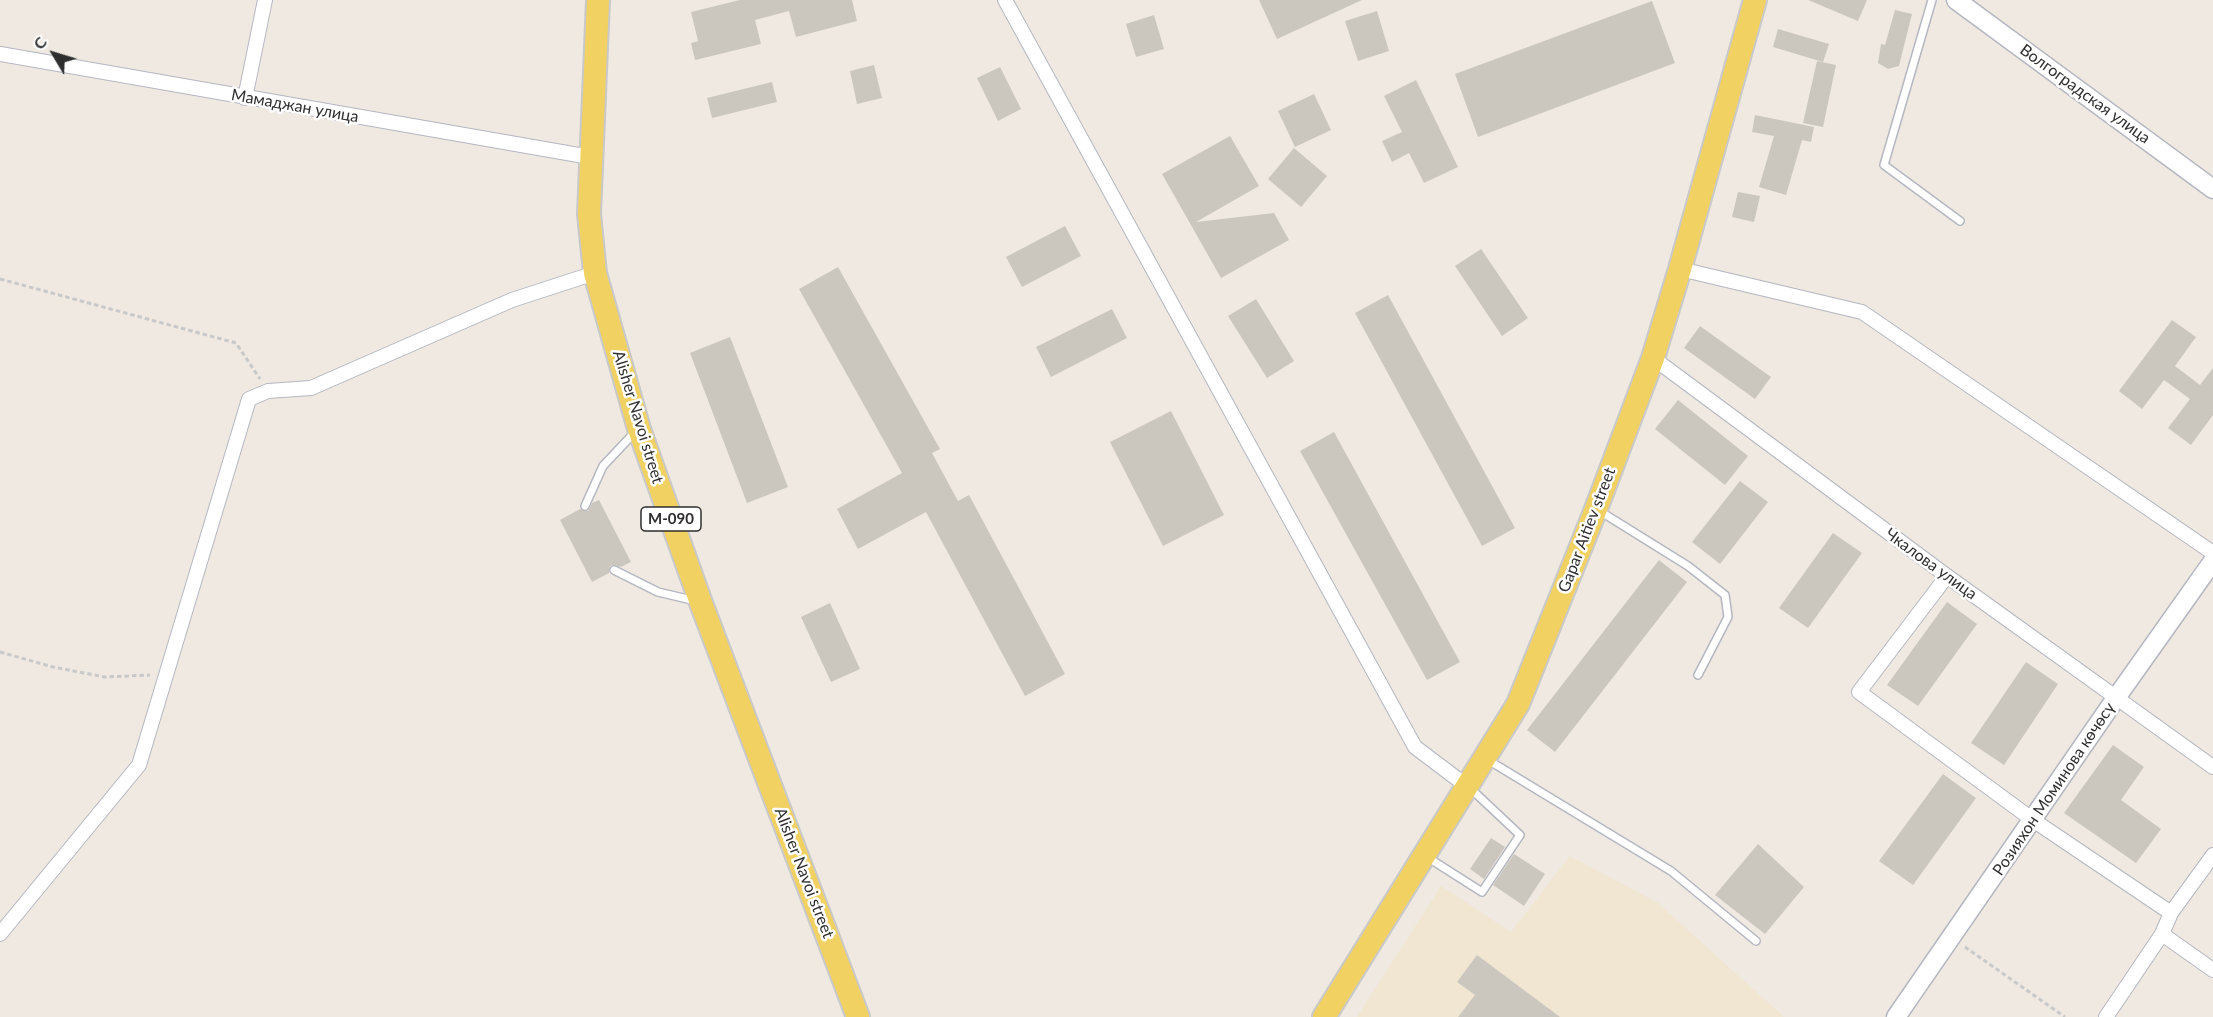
<!DOCTYPE html>
<meta charset="utf-8">
<style>
body{margin:0}
#map{position:relative;width:2213px;height:1017px;overflow:hidden;background:#efe9e1;font-family:Lato,sans-serif}
canvas{display:block}
.north{position:absolute;left:24px;top:24px;width:60px;height:60px;-webkit-text-stroke:4px #fff;paint-order:stroke;rotate:308deg;font-size:16px;font-weight:700;line-height:24px;text-align:center;color:#2e2e2e}
.north::after{content:'';display:block;margin:auto;width:21px;height:27px;background:#2e2e2e;clip-path:polygon(50% 0,100% 100%,50% 72%,0 100%)}
</style>
<div id="map">
<canvas width="2213" height="1017"></canvas>
<div class="north">С</div>
</div>
<script>
const ctx = document.querySelector('canvas').getContext('2d');
ctx.lineJoin = 'round';
function fill(path, color) {
  ctx.fillStyle = color;
  ctx.fill(path, 'evenodd');
}
function poly(rows) {
  const path = new Path2D();
  for (const r of rows) {
    path.moveTo(r[0], r[1]);
    for (let i = 2; i < r.length; i += 2) path.lineTo(r[i], r[i + 1]);
  }
  return path;
}
function strokePath(path, color, width, dash) {
  ctx.strokeStyle = color;
  ctx.lineWidth = width;
  ctx.lineCap = dash ? 'butt' : 'round';
  ctx.setLineDash(dash || []);
  ctx.stroke(path);
}
function write(font, color, halo, rows, align = 'center') {
  ctx.font = font + ' Lato,sans-serif';
  ctx.lineWidth = 5;
  ctx.setLineDash([]);
  ctx.textBaseline = 'middle';
  ctx.strokeStyle = halo;
  ctx.fillStyle = color;
  for (const [text, x, y, turn = 0] of rows) {
    ctx.save();
    ctx.translate(x, y);
    ctx.rotate((+turn || 0) * Math.PI / 180);
    ctx.textAlign = isNaN(turn) ? turn : align;
    if (halo) ctx.strokeText(text, 0, 0);
    ctx.fillText(text, 0, 0);
    ctx.restore();
  }
}
const education = poly([
 [1570,856,1658,903,1784,1017,1357,1017,1441,886,1511,932]
]);
const building = poly([
 [740,0,852,0,857,21,796,37,789,11,755,20,761,44,695,60,691,43,698,41,691,12],
 [1259,0,1362,0,1277,39],
 [1808,0,1867,0,1858,21],
 [1652,1,1675,63,1478,137,1455,74],
 [1895,10,1912,14,1899,66,1888,69,1878,63,1881,44,1885,45],
 [1377,11,1389,51,1358,61,1345,21],
 [1154,15,1164,49,1136,57,1126,24],
 [1778,29,1829,44,1823,62,1773,47],
 [1817,61,1836,65,1823,127,1803,123],
 [874,65,882,98,857,104,850,71],
 [1000,67,1021,109,998,121,977,78],
 [1416,80,1458,167,1424,183,1409,153,1392,162,1382,141,1402,132,1384,96],
 [772,82,777,102,712,118,707,98],
 [1314,94,1331,130,1295,147,1278,111],
 [1755,115,1814,127,1811,142,1802,140,1786,195,1759,187,1774,136,1752,132],
 [1230,136,1259,186,1196,222,1274,213,1289,240,1221,278,1162,174],
 [1294,148,1327,176,1301,207,1268,179],
 [1738,192,1760,196,1754,222,1732,217],
 [1065,226,1081,256,1022,287,1006,257],
 [1481,249,1528,318,1502,336,1455,266],
 [838,267,940,449,932,453,958,501,969,495,1065,674,1025,696,926,512,858,549,837,509,902,473,799,289],
 [1388,295,1515,528,1482,546,1355,313],
 [1256,299,1294,361,1267,378,1228,316],
 [1112,309,1127,338,1051,377,1036,347],
 [2172,320,2196,337,2175,366,2200,385,2213,368,2213,415,2191,445,2168,428,2190,399,2164,380,2142,409,2119,391],
 [1700,326,1771,377,1755,399,1684,348],
 [730,337,788,487,747,503,690,353],
 [1678,400,1748,456,1725,485,1655,429],
 [1171,411,1224,515,1163,546,1110,442],
 [1334,432,1460,662,1427,680,1300,451],
 [1740,481,1768,502,1720,564,1692,542],
 [599,500,631,562,621,567,611,565,609,568,609,573,592,582,560,520,580,509,588,511,592,503],
 [1833,533,1862,553,1808,628,1779,608],
 [1659,560,1687,582,1555,752,1527,730],
 [1947,602,1977,624,1918,706,1887,685],
 [830,603,860,669,831,682,801,617],
 [2026,662,2058,684,2004,765,1971,743],
 [2113,745,2144,767,2121,800,2161,829,2136,863,2064,813],
 [1943,774,1976,798,1913,885,1879,861],
 [1491,838,1505,847,1484,879,1470,869],
 [1758,844,1804,887,1765,934,1715,895],
 [1514,854,1545,874,1524,906,1493,885],
 [1477,955,1560,1017,1458,1017,1475,995,1457,982]
]);
const path = poly([
 [0,279,236,343,260,379],
 [0,652,53,667,105,677,150,675],
 [1965,947,2065,1017]
]);
const service = poly([
 [1932,0,1884,165,1960,221],
 [585,506,603,466,635,432],
 [1598,510,1688,566,1725,595,1728,617,1698,675],
 [614,570,658,592,696,601],
 [1488,760,1671,871,1756,941],
 [1427,857,1482,892,1520,835,1470,788]
]);
const minor = poly([
 [1005,0,1415,747,1468,787],
 [0,54,590,157],
 [245,98,265,0],
 [1680,269,1862,312,2213,553],
 [1653,358,1947,576,2213,767],
 [1947,576,1859,692,2033,820,2171,913],
 [0,934,139,765,249,399,268,391,311,388,512,300,595,273],
 [2162,934,2213,970],
 [2106,1017,2162,934,2171,913,2213,855]
]);
const tertiary = poly([
 [1956,0,2213,189],
 [1896,1017,2116,698,2213,561]
]);
const primary = poly([
 [598,0,589,214,595,273,639,429,701,603,858,1017],
 [1324,1017,1518,704,1596,509,1653,358,1680,269,1755,0]
]);
const shields = [
 [671,519,60]
];
const shieldNames = [
 ["М-090",671,519]
];
const streetNames = [
 ["Волгоградская улица",2085,94,36],
 ["Мамаджан улица",295,106,10],
 ["Alisher Navoi street",638,417,73],
 ["Gapar Aitiev street",1587,530,-69],
 ["Чкалова улица",1931,564,36],
 ["Розияхон Моминова көчөсү",2054,789,-56],
 ["Alisher Navoi street",804,873,69]
];
fill(education, '#f0e6d1');
fill(building, '#cbc7bf');
strokePath(service, '#b4b7c1', 10);
strokePath(minor, '#b4b7c1', 16);
strokePath(tertiary, '#b4b7c1', 21);
strokePath(primary, '#c9c9c9', 26);
strokePath(path, '#c9c9c9', 3, [4.5, 3]);
strokePath(service, '#fff', 7);
strokePath(minor, '#fff', 14);
strokePath(tertiary, '#fff', 18);
strokePath(primary, '#f2d163', 22);
for (const [x, y, w] of shields) {
  const box = new Path2D();
  box.roundRect(x - w / 2, y - 12, w, 24, 4.5);
  ctx.fillStyle = '#fff';
  ctx.fill(box);
  strokePath(box, '#2e2e2e', 1.5);
}
write('bold 15px', '#2e2e2e', null, shieldNames);
write('16px', '#2e2e2e', '#fff', streetNames);
</script>
